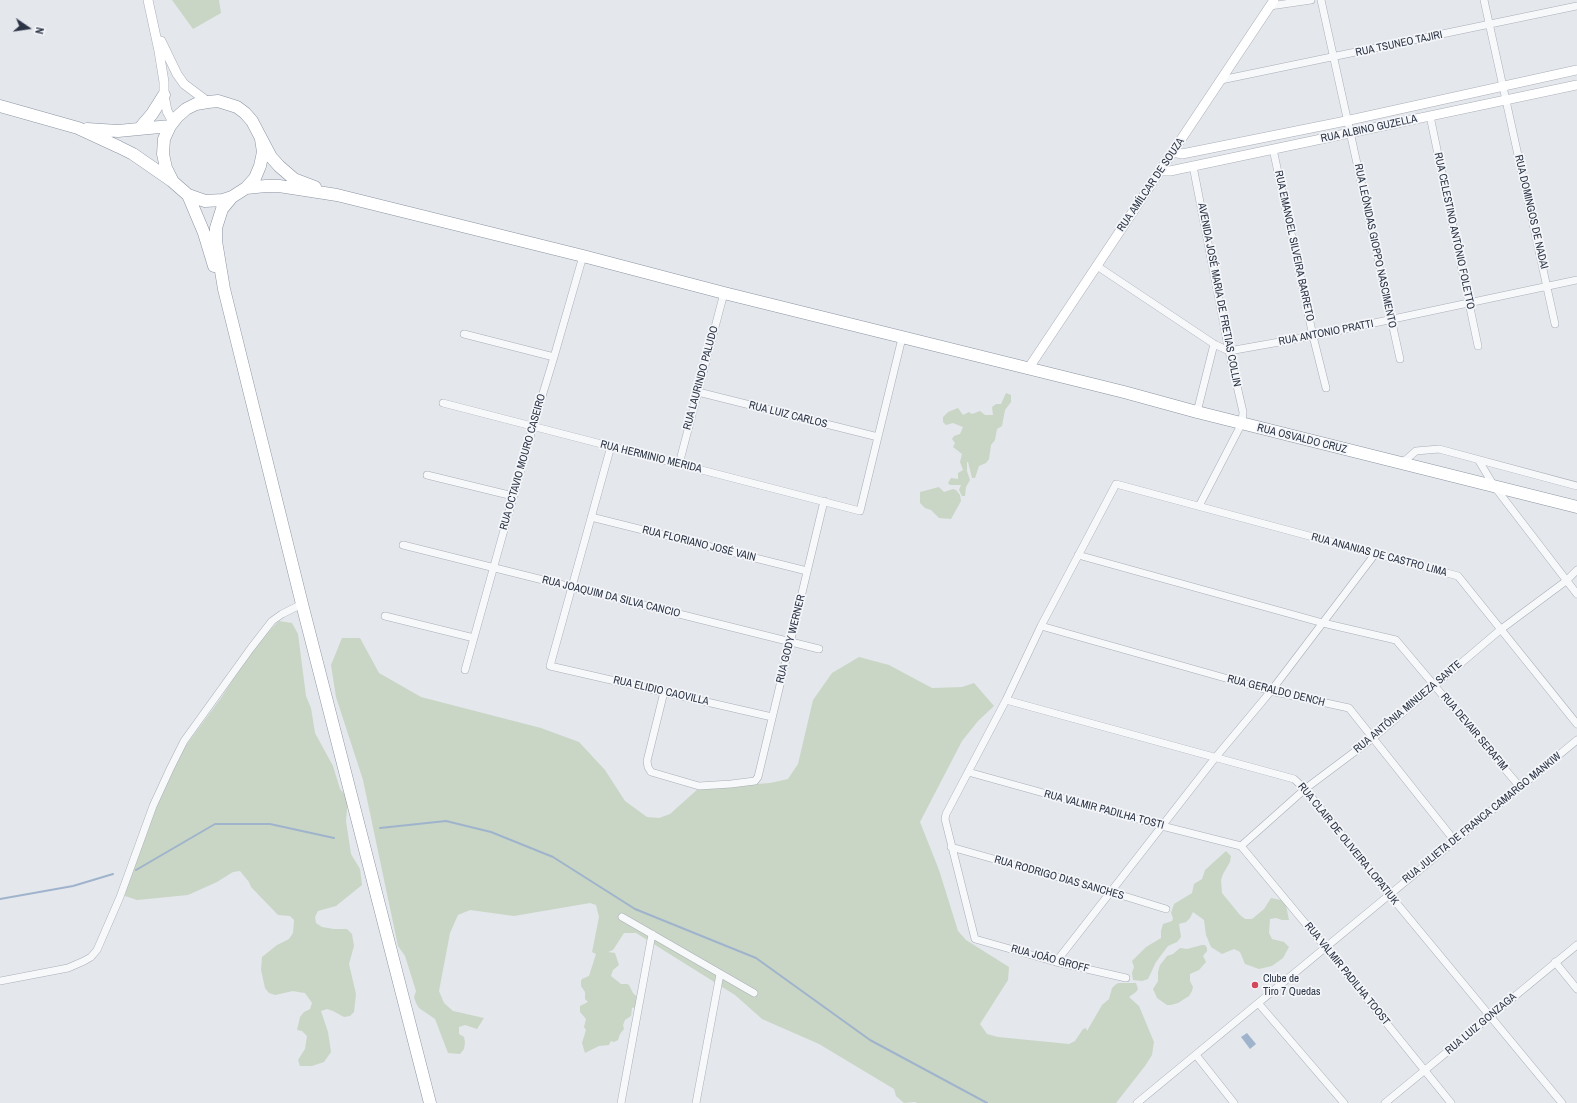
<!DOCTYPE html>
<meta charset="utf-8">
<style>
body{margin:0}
#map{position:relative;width:1577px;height:1103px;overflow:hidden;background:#e4e7ec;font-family:"Archivo Narrow",sans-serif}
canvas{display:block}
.north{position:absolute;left:8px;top:8px;width:40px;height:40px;-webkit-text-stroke:3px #f4f6f9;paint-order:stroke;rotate:103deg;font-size:11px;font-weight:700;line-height:16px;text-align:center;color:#2b3445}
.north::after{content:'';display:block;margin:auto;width:14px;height:18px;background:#2b3445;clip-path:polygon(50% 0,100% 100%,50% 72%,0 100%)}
</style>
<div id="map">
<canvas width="1577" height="1103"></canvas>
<div class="north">N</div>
</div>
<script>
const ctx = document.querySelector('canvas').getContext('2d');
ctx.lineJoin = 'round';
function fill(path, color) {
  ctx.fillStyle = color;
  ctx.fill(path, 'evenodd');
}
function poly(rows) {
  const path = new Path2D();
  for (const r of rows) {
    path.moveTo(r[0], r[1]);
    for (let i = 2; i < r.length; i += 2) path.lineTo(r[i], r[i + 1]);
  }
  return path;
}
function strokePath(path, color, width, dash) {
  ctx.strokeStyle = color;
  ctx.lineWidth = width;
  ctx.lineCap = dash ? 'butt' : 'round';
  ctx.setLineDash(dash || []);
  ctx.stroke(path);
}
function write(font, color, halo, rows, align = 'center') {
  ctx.font = font + ' "Archivo Narrow",sans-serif';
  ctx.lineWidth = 3.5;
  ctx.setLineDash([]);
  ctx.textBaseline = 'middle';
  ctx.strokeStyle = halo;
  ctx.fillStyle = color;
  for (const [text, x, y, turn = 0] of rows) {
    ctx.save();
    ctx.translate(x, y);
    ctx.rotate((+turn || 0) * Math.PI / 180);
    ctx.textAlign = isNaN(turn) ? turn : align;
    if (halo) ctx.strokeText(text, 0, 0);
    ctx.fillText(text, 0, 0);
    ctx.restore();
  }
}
const green = poly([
 [172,0,219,0,221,13,193,29],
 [1006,393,1011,395,1011,402,1005,410,1002,426,997,429,995,440,991,445,989,459,986,463,979,466,975,478,972,478,968,462,967,462,967,471,970,480,966,487,965,496,962,496,959,490,961,485,950,485,948,483,951,478,958,479,958,473,963,470,960,462,962,454,953,447,955,443,952,439,954,436,960,434,963,427,953,423,946,425,943,422,943,417,948,412,958,408,963,415,969,412,972,414,980,411,985,415,993,415,992,407,996,404,1001,404],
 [939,487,944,492,953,489,956,490,960,495,961,501,951,519,939,518,931,510,925,508,920,503,920,492],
 [279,621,292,623,298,634,306,696,311,708,315,733,333,766,340,789,348,798,346,821,351,854,360,869,362,885,336,906,318,911,315,917,316,923,322,927,334,929,347,929,352,934,354,946,349,964,356,994,354,1012,350,1016,344,1017,333,1011,327,1009,321,1011,328,1032,331,1052,324,1062,312,1066,300,1066,298,1060,305,1049,307,1036,302,1031,297,1030,300,1017,304,1012,310,1009,312,1003,305,993,298,992,293,991,275,995,269,993,265,988,261,970,262,957,277,945,289,939,293,933,294,920,290,916,278,915,251,887,249,882,240,871,233,872,217,882,188,895,137,900,125,896,127,884,154,810,181,752,221,698,246,659,262,638],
 [342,638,360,638,379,673,421,697,541,728,579,742,605,770,625,801,647,817,659,818,670,814,699,788,770,783,788,779,798,764,813,700,832,673,859,657,889,665,932,688,962,687,974,683,994,706,978,721,962,741,920,822,939,870,958,931,966,940,1009,967,1008,980,980,1024,987,1034,998,1037,1069,1044,1075,1041,1083,1029,1086,1028,1087,1031,1102,1005,1109,999,1112,988,1115,985,1118,983,1136,983,1138,989,1136,992,1129,997,1139,1006,1154,1042,1152,1055,1145,1066,1116,1103,917,1103,915,1102,904,1103,896,1096,894,1089,819,1044,762,1019,735,995,636,933,624,933,613,950,608,952,615,953,619,965,613,970,611,976,621,984,627,984,629,985,633,993,637,997,636,1007,632,1008,631,1016,625,1020,623,1025,624,1029,620,1034,618,1040,614,1042,611,1041,609,1045,599,1046,585,1053,582,1043,586,1030,584,1027,586,1019,580,1012,580,1006,588,1002,585,999,585,992,581,986,581,981,582,979,589,976,596,954,592,952,599,917,596,905,590,903,514,916,470,910,458,915,450,933,439,991,444,1003,453,1011,484,1018,477,1029,465,1025,459,1027,459,1034,464,1037,465,1042,464,1049,460,1054,448,1053,435,1019,419,1008,416,1003,414,997,416,991,405,956,398,946,363,780,336,697,331,665],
 [1226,851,1231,856,1230,862,1223,874,1221,880,1222,893,1240,915,1245,919,1252,919,1264,909,1271,898,1281,900,1286,905,1289,920,1282,920,1276,918,1270,919,1269,933,1272,939,1284,942,1289,947,1283,958,1272,966,1259,969,1245,964,1240,952,1234,949,1222,954,1211,947,1206,935,1204,920,1193,912,1190,918,1186,922,1179,924,1181,937,1177,942,1168,946,1156,962,1148,979,1142,981,1133,980,1132,973,1134,967,1132,961,1146,947,1161,938,1161,931,1163,924,1172,921,1173,918,1171,913,1174,904,1192,893,1194,884,1202,879,1205,870],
 [1202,945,1205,945,1207,948,1207,951,1203,956,1206,962,1199,970,1190,974,1190,981,1193,987,1192,991,1189,996,1178,1003,1171,1005,1167,1005,1157,998,1153,989,1158,981,1158,972,1160,965,1167,956,1173,954,1180,948,1187,949]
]);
const water = poly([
 [1247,1033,1256,1044,1250,1049,1241,1037]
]);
const stream = poly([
 [380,828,446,821,491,832,553,857,635,909,756,958,870,1040,987,1103],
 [136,870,215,824,270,824,334,838],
 [0,899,73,886,113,874]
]);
const street = poly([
 [1321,0,1400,359],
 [1484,0,1555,324],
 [1270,6,1311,0],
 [1221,80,1577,6],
 [1430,116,1478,346],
 [1273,149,1313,336,1326,388],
 [1193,166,1229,351,1243,412,1242,423,1199,506],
 [1097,266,1214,344,1229,351,1313,336,1577,280],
 [464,334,554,357],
 [698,392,878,437],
 [443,403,860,511,902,338],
 [1197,412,1214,344],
 [611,446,550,666,772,717],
 [1479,461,1494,486,1577,594],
 [679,464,724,293],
 [1401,464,1416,451,1439,449,1577,486],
 [427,475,513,496],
 [591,517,807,571],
 [403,545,819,649],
 [1078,555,1323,623,1396,640,1520,787],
 [385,616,474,638],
 [1041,626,1271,691,1349,708,1454,840],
 [465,670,533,426,554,357,583,256],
 [664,692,647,761,648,767,651,772,699,786,731,784,755,781,758,777,824,501],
 [1006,700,1294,779,1305,789,1389,894,1562,1103],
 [968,772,1162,826,1241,846],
 [1241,846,1305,789,1373,738,1500,630,1566,581,1577,570],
 [1241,846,1325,947,1451,1103],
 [951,847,1111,892,1166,909],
 [622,917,754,993],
 [1056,962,1215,758,1271,691,1375,554],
 [1555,962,1577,989],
 [1126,978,1056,962,975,939,945,819,946,814,1006,700,1041,626,1116,484,1458,576,1577,724],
 [0,981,68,968,84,961,91,957,97,950,120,897,153,806,170,769,184,741,251,648,272,621,282,614,302,604],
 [1259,1004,1344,1103],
 [1196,1055,1234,1103],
 [621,1103,652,934],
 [696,1103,720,974],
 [1137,1103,1577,740],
 [1385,1103,1577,945]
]);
const secondary = poly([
 [148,0,159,51,164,82,164,95,167,111,173,122],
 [161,41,177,74,184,84,208,102],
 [1173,152,1182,154,1341,122,1577,70],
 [1160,171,1170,171,1577,85],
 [1028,369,1274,0]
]);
const highway = poly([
 [0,106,78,128,119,147,133,154,172,181,188,195,205,201,223,200,232,197,246,188,255,178,260,166,263,152,261,139],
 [140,128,152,114,164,95],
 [87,129,118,131,170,126],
 [172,180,166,168,163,154,164,139,170,126,177,117,186,109,196,104,208,102,218,101,237,107,245,113,252,121,271,157,279,166,294,179,315,187],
 [246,188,266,186,279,186,337,195,583,256,724,293,1124,392,1197,412,1577,507],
 [188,195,204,233,214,266],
 [232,197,222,209,216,228,216,241,224,289,302,604,430,1103]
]);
const markers = [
 [1255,985,4,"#d1495b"]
];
const streetNames = [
 ["RUA TSUNEO TAJIRI",1399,44,-12],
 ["RUA ALBINO GUZELLA",1369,129,-12],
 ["RUA AMÍLCAR DE SOUZA",1151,185,-56],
 ["RUA DOMINGOS DE NADAI",1531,212,77],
 ["RUA CELESTINO ANTÔNIO FOLETTO",1454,231,78],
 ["RUA EMANOEL SILVEIRA BARRETO",1294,246,78],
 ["RUA LEÔNIDAS GIOPPO NASCIMENTO",1375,246,78],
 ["AVENIDA JOSÉ MARIA DE FRETIAS COLLIN",1219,295,79],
 ["RUA ANTONIO PRATTI",1326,333,-11],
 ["RUA LAURINDO PALUDO",701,378,-75],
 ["RUA LUIZ CARLOS",788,415,14],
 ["RUA OSVALDO CRUZ",1302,439,14],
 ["RUA HERMINIO MERIDA",651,457,14],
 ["RUA OCTAVIO MOURO CASEIRO",523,462,-74],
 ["RUA FLORIANO JOSÉ VAIN",699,544,14],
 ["RUA ANANIAS DE CASTRO LIMA",1379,555,15],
 ["RUA JOAQUIM DA SILVA CANCIO",611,597,14],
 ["RUA GODY WERNER",791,639,-76],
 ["RUA ELIDIO CAOVILLA",661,691,13],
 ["RUA GERALDO DENCH",1276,691,14],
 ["RUA ANTÔNIA MINUEZA SANTE",1408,707,-40],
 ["RUA DEVAIR SERAFIM",1474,732,50],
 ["RUA VALMIR PADILHA TOSTI",1104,810,15],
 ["RUA JULIETA DE FRANCA CAMARGO MANKIW",1482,818,-39],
 ["RUA CLAIR DE OLIVEIRA LOPATIUK",1348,844,51],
 ["RUA RODRIGO DIAS SANCHES",1059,878,16],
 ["RUA JOÃO GROFF",1050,959,15],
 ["RUA VALMIR PADILHA TOOST",1347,974,51],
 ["RUA LUIZ GONZAGA",1481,1024,-40]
];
const poiNames = [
 ["Clube de",1263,979],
 ["Tiro 7 Quedas",1263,992]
];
fill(green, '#c9d6c5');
fill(water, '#9fb4cc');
strokePath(stream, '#9fb4cc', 2);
strokePath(street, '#a9aeb7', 8);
strokePath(secondary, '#a9aeb7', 10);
strokePath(highway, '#8b94a3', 13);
strokePath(street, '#f7f8fa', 7);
strokePath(secondary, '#fff', 9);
strokePath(highway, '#fff', 12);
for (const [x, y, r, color] of markers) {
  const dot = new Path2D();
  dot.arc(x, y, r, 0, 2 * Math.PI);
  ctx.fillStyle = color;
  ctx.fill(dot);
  strokePath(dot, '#f4f6f9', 1.5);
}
write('11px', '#2b3445', '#f4f6f9', streetNames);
write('11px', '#2b3445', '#f4f6f9', poiNames, 'left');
</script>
